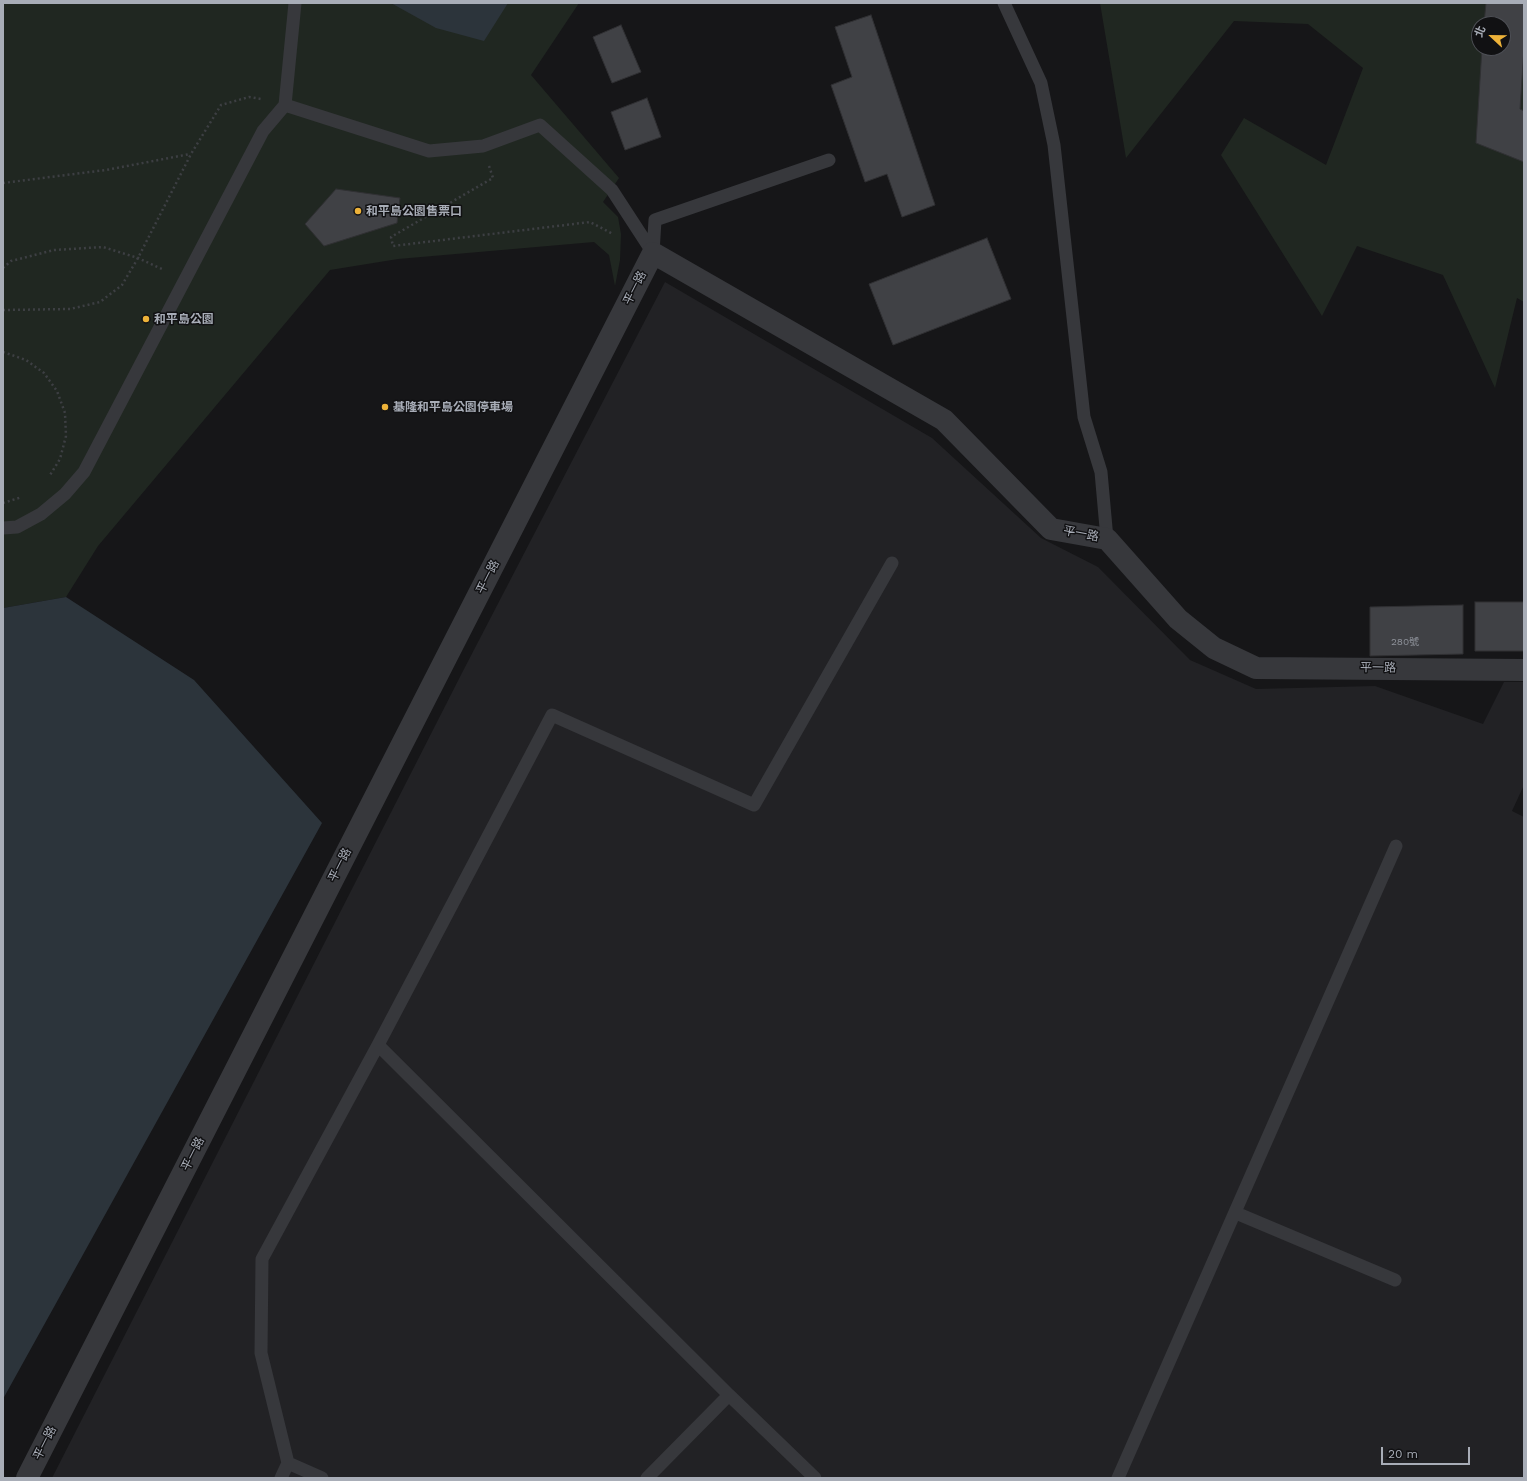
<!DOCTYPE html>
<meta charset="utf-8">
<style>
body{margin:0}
#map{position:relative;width:1527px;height:1481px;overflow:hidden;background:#161618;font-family:"Work Sans","Noto Sans TC",sans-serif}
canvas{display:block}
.frame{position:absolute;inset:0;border:4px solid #a8adb7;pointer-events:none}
.north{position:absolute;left:1471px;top:16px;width:40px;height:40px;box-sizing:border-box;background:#111113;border:1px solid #4d4f55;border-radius:50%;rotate:292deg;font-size:11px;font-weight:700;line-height:16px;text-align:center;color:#a8adb7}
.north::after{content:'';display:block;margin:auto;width:14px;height:18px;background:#edb239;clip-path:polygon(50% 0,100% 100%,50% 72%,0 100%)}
.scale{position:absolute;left:1381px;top:1447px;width:89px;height:18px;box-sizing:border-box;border:2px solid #a8adb7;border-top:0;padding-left:5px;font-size:12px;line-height:14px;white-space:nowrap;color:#a8adb7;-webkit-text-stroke:3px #111113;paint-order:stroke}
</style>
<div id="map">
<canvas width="1527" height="1481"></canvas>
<div class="frame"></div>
<div class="north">北</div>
<div class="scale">20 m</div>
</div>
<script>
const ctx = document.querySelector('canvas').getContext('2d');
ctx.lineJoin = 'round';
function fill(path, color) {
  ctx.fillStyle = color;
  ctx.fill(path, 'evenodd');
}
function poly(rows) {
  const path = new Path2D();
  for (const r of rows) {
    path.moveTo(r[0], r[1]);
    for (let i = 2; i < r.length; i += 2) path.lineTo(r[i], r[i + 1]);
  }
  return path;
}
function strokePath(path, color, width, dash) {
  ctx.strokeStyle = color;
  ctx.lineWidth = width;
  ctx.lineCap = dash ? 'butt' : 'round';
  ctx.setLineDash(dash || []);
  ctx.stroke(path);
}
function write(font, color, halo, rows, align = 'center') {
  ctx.font = font + ' "Work Sans","Noto Sans TC",sans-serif';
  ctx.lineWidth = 3;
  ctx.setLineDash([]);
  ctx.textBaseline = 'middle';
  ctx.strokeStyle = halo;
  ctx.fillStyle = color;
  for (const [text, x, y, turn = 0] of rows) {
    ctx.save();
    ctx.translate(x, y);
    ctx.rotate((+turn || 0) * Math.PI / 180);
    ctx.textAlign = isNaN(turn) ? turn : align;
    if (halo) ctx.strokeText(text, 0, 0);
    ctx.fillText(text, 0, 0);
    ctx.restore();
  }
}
const built = poly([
 [665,282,932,438,1041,538,1098,567,1190,660,1256,689,1375,686,1483,724,1504,682,1524,682,1524,785,1512,811,1524,817,1524,1478,52,1478,463,671]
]);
const green = poly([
 [3,3,579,3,531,75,619,178,603,202,618,217,621,234,620,260,615,286,609,255,594,242,398,259,330,270,98,546,66,597,3,608],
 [1100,3,1524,3,1524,302,1517,298,1495,388,1443,275,1357,246,1322,316,1221,155,1244,118,1326,165,1363,68,1308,24,1234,21,1126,158],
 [1479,24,1503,24,1503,48,1479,48]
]);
const water = poly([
 [391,3,508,3,484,41,436,28],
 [66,597,194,680,322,823,3,1399,3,608]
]);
const building = poly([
 [1486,3,1524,3,1524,48,1520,109,1524,111,1524,162,1476,143,1482,48,1503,48,1503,24,1484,24,1486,3],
 [871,15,935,205,902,217,887,174,865,182,831,85,852,77,835,27,871,15],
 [621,25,641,72,612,83,593,37,621,25],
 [647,98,661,137,625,150,611,112,647,98],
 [336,189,400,198,397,223,324,246,305,224,336,189],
 [987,238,1011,299,893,345,869,284,987,238],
 [1475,602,1524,602,1524,651,1475,651,1475,602],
 [1463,605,1463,654,1370,656,1370,607,1463,605]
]);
const path = poly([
 [489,166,493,178,391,237,393,246,590,222,613,234],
 [3,183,106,170,190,154],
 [3,268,11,261,54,250,103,247,138,258,164,270],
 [3,310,70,309,100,302,122,285,138,258,191,154,221,105,249,97,261,99],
 [3,352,26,360,44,373,57,391,65,413,66,436,60,459,50,475],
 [3,503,22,497]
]);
const service = poly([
 [1004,3,1041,83,1054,145,1084,417,1101,472,1107,539],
 [285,105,295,3],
 [653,253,655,220,829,160],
 [3,528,17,527,41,514,65,494,84,472,263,131,285,105,429,151,483,146,540,125,612,190,653,253],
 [378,1045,729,1395],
 [1236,1213,1395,1280],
 [288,1463,261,1353,262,1259,378,1045,552,715,754,805,892,563],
 [281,1478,288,1463,322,1478],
 [647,1478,729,1395,815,1478],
 [1118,1478,1396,846]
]);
const minor = poly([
 [27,1478,653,253,944,420,1051,529,1107,539,1178,619,1214,648,1256,668,1524,670]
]);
const markers = [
 [358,211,4,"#edb239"],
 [146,319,4,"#edb239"],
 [385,407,4,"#edb239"]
];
const numberNames = [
 ["280號",1405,642]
];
const poiNames = [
 ["和平島公園售票口",366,211],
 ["和平島公園",154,319],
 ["基隆和平島公園停車場",393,407]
];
const streetNames = [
 ["平一路",635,288,-63],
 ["平一路",1081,534,11],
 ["平一路",488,577,-63],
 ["平一路",1378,668,1],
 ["平一路",340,865,-63],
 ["平一路",193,1154,-63],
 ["平一路",45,1443,-63]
];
fill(built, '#222225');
fill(green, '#202721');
fill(water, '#2c343b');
fill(building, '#404145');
strokePath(building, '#303033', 1);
strokePath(path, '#3d3f43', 2.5, [2, 3]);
strokePath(service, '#37383c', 13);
strokePath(minor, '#37383c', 22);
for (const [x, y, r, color] of markers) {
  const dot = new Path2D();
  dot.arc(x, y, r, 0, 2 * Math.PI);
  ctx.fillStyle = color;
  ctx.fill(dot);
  strokePath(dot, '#111113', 1.5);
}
write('10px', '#8e929a', null, numberNames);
write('bold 12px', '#a8adb7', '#111113', poiNames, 'left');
write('12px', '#a8adb7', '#111113', streetNames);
</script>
